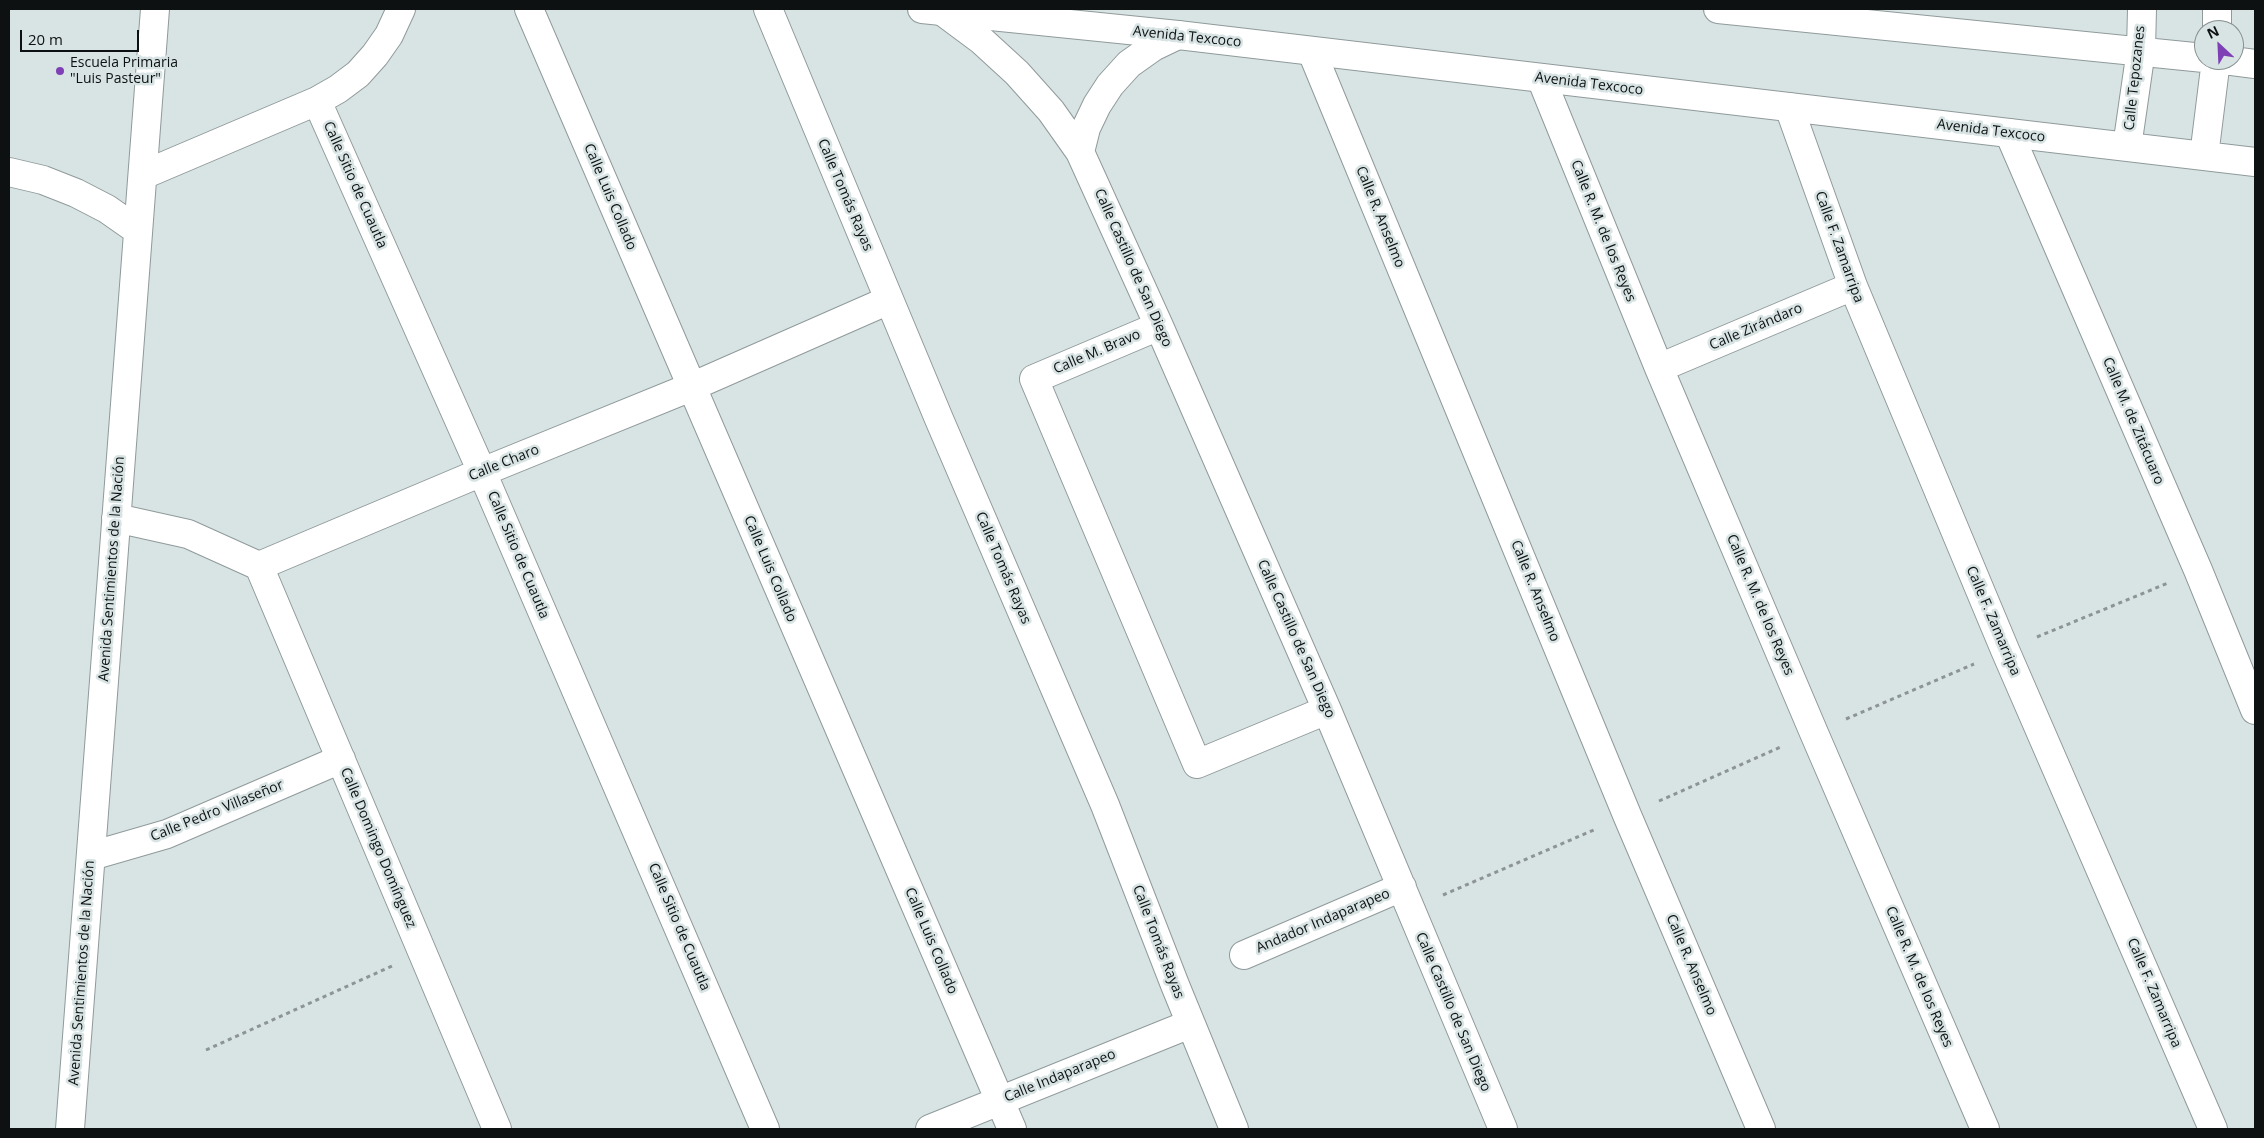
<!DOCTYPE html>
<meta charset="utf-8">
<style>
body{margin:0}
#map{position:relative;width:2264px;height:1138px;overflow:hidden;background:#d8e3e3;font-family:"Open Sans",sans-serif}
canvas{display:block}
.frame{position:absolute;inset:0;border:10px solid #0d1111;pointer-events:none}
.north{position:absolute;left:2194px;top:20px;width:50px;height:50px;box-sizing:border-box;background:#d8e3e3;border:1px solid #878f8f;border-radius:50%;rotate:335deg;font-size:14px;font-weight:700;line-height:20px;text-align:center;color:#0d1111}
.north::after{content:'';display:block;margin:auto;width:18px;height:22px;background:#7f40b5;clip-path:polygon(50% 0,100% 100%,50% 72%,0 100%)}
.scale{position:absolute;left:20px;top:30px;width:119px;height:22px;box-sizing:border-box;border:2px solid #0d1111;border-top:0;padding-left:6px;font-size:15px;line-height:18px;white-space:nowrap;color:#0d1111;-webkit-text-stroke:4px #d8e3e3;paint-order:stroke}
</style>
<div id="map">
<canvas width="2264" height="1138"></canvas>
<div class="frame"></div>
<div class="north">N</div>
<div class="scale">20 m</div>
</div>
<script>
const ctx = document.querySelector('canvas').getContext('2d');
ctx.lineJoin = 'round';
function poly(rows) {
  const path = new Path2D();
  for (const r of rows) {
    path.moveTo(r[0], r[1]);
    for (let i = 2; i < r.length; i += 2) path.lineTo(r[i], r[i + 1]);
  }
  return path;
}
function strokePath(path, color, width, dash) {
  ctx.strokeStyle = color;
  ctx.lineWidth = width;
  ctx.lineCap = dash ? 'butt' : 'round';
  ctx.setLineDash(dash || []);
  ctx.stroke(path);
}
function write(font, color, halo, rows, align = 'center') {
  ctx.font = font + ' "Open Sans",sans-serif';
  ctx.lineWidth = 5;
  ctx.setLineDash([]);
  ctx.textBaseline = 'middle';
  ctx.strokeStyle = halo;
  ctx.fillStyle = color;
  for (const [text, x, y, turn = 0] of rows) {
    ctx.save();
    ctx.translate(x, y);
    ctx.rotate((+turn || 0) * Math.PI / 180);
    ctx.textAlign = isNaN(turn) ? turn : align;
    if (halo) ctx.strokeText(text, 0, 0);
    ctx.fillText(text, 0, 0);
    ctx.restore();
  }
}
const path = poly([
 [2037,637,2168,583],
 [1846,719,1974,664],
 [1659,801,1783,746],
 [1443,895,1596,829],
 [206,1050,392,966]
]);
const minor = poly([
 [529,9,1012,1129],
 [768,9,939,419,1105,805,1175,985,1234,1129],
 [942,11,981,40,1017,73,1051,111,1080,152,1159,326,1327,710,1503,1129],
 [1312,52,1627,815,1761,1129],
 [1541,78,1659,368,1814,733,1985,1129],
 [317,101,482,472,765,1129],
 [1789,107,1853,286,2005,650,2213,1129],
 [2009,133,2198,570,2255,710],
 [1080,152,1086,128,1097,105,1110,85,1129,64,1153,47,1178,35],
 [9,172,43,180,76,193,107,209,137,230],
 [143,175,317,101,338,89,358,74,375,55,389,35,401,9],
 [1159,326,1034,379,1197,764,1327,710],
 [1659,368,1853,286],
 [116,518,188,534,259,566,482,472,691,387,889,300],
 [259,566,497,1129],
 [91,856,167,834,341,759],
 [1244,955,1402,887],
 [70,1129,155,9],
 [930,1129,1190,1024]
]);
const major = poly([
 [922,9,1178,35,2255,162],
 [1718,9,2204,58],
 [2217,30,2217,9],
 [2224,60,2255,64],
 [2127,147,2141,50,2142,9],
 [2204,156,2216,60]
]);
const markers = [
 [60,71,5,"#7f40b5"]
];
const streetNames = [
 ["Avenida Texcoco",1187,37,6],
 ["Calle Tepozanes",2135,78,-84],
 ["Avenida Texcoco",1589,84,7],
 ["Avenida Texcoco",1991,131,7],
 ["Calle Sitio de Cuautla",355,185,66],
 ["Calle Tomás Rayas",845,195,67],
 ["Calle Luis Collado",610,197,67],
 ["Calle R. Anselmo",1380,217,68],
 ["Calle R. M. de los Reyes",1603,231,68],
 ["Calle F. Zamarripa",1839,247,70],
 ["Calle Castillo de San Diego",1133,268,66],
 ["Calle Zirándaro",1756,327,-23],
 ["Calle M. Bravo",1097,352,-23],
 ["Calle M. de Zitácuaro",2133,421,67],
 ["Calle Charo",504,463,-22],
 ["Calle Sitio de Cuautla",518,555,67],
 ["Calle Tomás Rayas",1003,568,67],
 ["Avenida Sentimientos de la Nación",112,569,-86],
 ["Calle Luis Collado",770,569,67],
 ["Calle R. Anselmo",1535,591,68],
 ["Calle R. M. de los Reyes",1760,605,67],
 ["Calle F. Zamarripa",1993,621,67],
 ["Calle Castillo de San Diego",1296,639,66],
 ["Calle Pedro Villaseñor",217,811,-22],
 ["Calle Domingo Domínguez",378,848,67],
 ["Andador Indaparapeo",1323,921,-23],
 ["Calle Sitio de Cuautla",679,927,67],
 ["Calle Luis Collado",931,941,67],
 ["Calle Tomás Rayas",1158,942,69],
 ["Calle R. Anselmo",1691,965,67],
 ["Avenida Sentimientos de la Nación",82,973,-86],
 ["Calle R. M. de los Reyes",1919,977,67],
 ["Calle F. Zamarripa",2154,993,67],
 ["Calle Castillo de San Diego",1453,1012,67],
 ["Calle Indaparapeo",1060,1076,-22]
];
const poiNames = [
 ["Escuela Primaria",70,63],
 ["\"Luis Pasteur\"",70,79]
];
strokePath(minor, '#909a9a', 30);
strokePath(major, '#909a9a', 30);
strokePath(path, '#8c9494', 3, [4, 4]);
strokePath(minor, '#fff', 28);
strokePath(major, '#fff', 28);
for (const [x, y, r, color] of markers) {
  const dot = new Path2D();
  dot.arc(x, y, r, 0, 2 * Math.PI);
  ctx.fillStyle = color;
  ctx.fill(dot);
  strokePath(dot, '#d8e3e3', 2);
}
write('14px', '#0d1111', '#d8e3e3', streetNames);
write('14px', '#0d1111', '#d8e3e3', poiNames, 'left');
</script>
